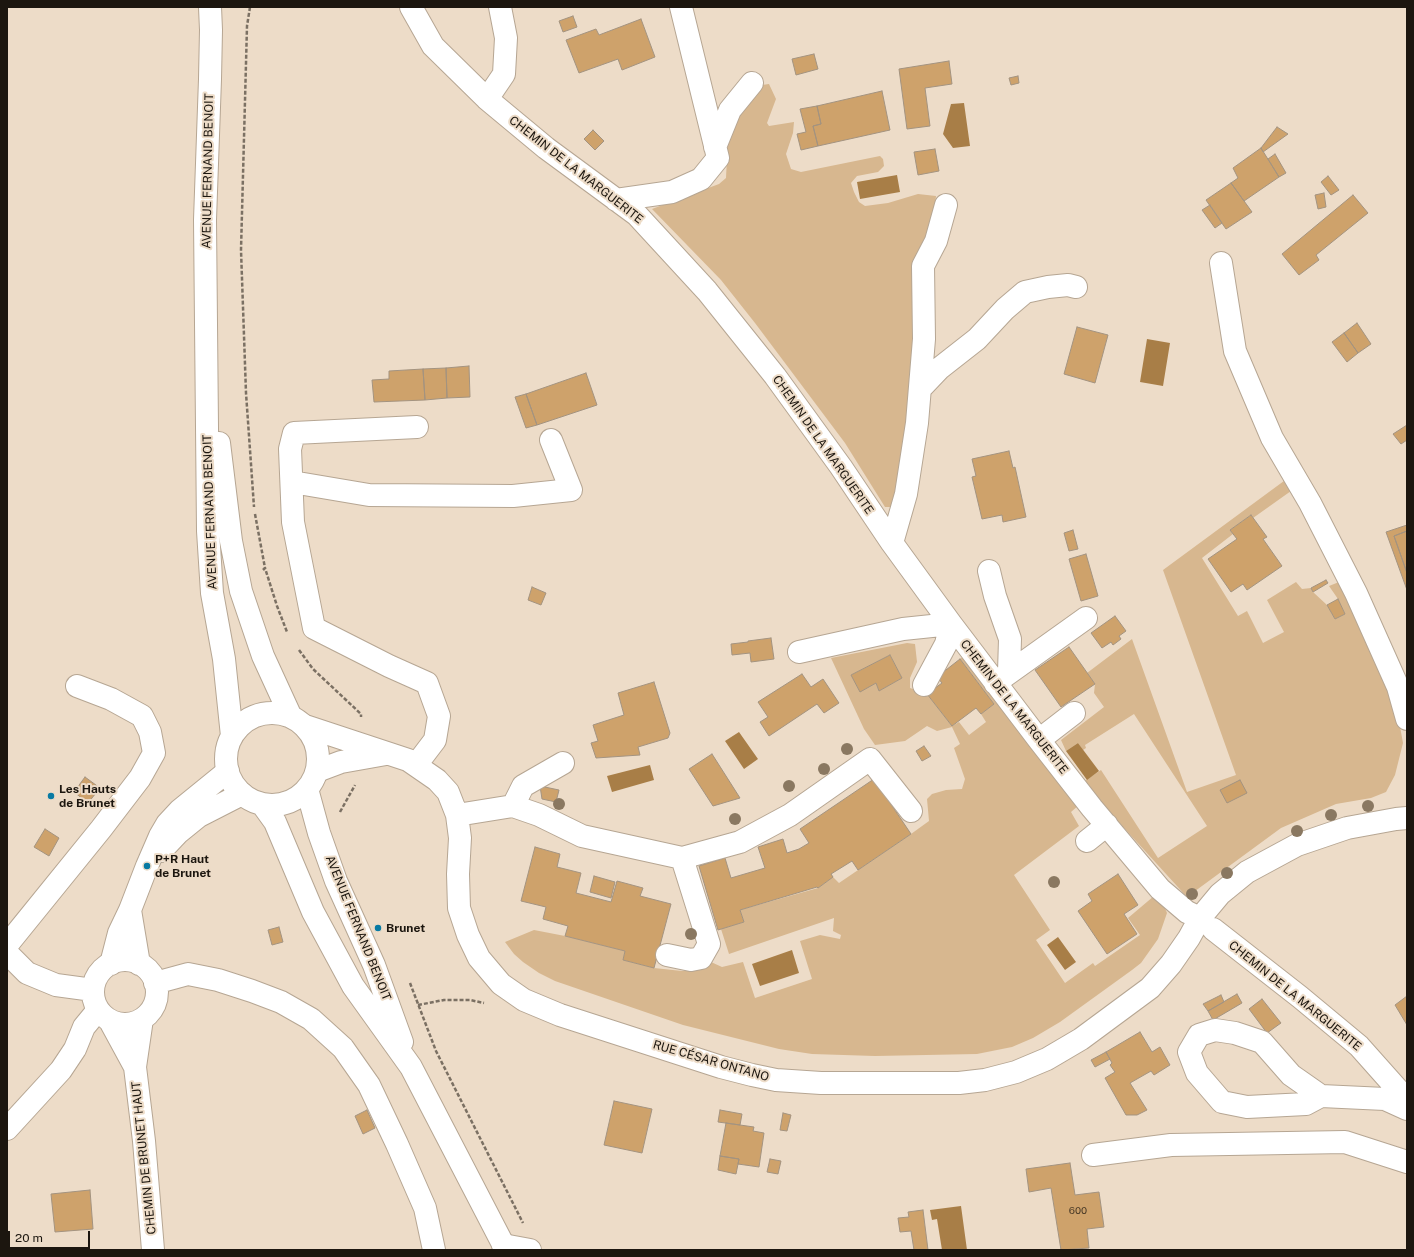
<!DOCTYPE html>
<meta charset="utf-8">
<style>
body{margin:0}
#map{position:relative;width:1414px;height:1257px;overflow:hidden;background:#eddcc8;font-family:"Public Sans",sans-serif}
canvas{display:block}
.frame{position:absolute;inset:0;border:8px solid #1c160f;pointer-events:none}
.scale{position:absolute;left:8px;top:1231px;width:82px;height:18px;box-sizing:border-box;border:2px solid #1c160f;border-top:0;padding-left:5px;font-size:12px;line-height:14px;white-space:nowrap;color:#1c160f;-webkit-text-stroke:3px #eddcc8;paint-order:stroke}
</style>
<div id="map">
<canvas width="1414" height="1257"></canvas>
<div class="frame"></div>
<div class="scale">20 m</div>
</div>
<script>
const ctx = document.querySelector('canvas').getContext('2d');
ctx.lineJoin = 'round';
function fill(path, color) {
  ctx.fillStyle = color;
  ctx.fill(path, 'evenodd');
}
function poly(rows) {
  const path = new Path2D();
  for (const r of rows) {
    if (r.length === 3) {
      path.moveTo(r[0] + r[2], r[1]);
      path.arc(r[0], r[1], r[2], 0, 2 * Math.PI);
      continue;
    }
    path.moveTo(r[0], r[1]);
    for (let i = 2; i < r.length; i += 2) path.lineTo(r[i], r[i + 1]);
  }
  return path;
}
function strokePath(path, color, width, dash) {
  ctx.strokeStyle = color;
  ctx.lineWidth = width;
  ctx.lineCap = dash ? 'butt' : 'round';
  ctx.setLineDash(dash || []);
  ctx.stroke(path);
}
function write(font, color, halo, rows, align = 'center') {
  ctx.font = font + ' "Public Sans",sans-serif';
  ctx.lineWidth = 4;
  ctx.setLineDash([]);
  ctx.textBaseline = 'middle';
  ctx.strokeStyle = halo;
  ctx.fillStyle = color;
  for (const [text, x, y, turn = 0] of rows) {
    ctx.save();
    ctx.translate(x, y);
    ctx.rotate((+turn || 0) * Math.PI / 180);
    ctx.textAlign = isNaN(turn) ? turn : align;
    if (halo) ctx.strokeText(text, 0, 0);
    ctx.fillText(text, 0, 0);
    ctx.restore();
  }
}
const green = poly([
 [769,84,776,99,767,123,769,126,794,122,793,133,786,154,791,169,801,172,880,156,883,159,884,166,878,172,857,176,851,183,854,192,859,202,865,206,888,203,918,194,936,196,910,444,891,507,885,507,845,443,755,323,721,280,652,209,719,184,726,178,728,137,730,127,762,85],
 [1288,478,1291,491,1253,518,1251,515,1230,530,1233,534,1202,558,1238,616,1247,611,1263,643,1284,632,1267,600,1296,582,1302,589,1311,588,1313,592,1327,605,1335,619,1345,614,1338,599,1329,586,1339,582,1359,625,1360,630,1390,696,1399,721,1403,743,1395,775,1386,792,1371,798,1336,804,1281,828,1187,897,1114,817,1110,817,1083,782,1101,770,1158,858,1207,826,1134,714,1085,745,1086,748,1083,750,1078,743,1066,751,1061,740,1104,707,1094,693,1095,684,1087,673,1132,639,1187,792,1236,775,1163,570],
 [907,643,915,644,917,662,910,678,910,688,927,694,952,726,959,722,969,735,986,722,981,714,994,704,960,659,963,657,1079,805,1071,812,1079,826,1014,875,1050,930,1036,940,1065,983,1093,963,1095,966,1140,935,1128,918,1154,896,1164,906,1167,913,1158,939,1141,963,1132,970,1060,1022,1033,1038,1012,1047,977,1054,875,1056,812,1054,779,1049,683,1025,555,981,539,973,523,962,514,954,505,942,534,930,565,936,625,951,623,960,654,968,682,971,693,970,711,962,722,967,743,962,755,998,812,979,800,941,820,935,840,939,841,935,833,931,834,918,729,954,721,929,744,922,740,910,818,888,833,877,839,883,911,834,929,821,927,799,932,794,946,790,962,789,965,779,954,748,960,744,952,727,937,731,927,726,905,741,875,745,864,729,831,658],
 [890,655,902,678,879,691,876,683,860,691,851,675]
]);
const water = poly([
 [964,103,970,146,953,148,943,134,951,104],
 [897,175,900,192,860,199,857,182],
 [1147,339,1170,343,1163,386,1140,382],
 [739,732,758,759,744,769,725,741],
 [1078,743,1099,771,1087,780,1066,751],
 [650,765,654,780,612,792,607,776],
 [1058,937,1076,962,1065,970,1047,945],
 [792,950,799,973,760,986,752,964],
 [961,1206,967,1250,942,1250,937,1219,932,1220,930,1210]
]);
const building = poly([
 [573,16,577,27,563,32,559,21,573,16],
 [641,19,655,57,622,70,618,59,579,73,566,40,596,29,599,35,641,19],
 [814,54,818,69,796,75,792,59,814,54],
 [949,61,952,84,925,88,930,126,907,129,899,69,949,61],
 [1018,76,1019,83,1011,85,1009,78,1018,76],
 [882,91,890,130,818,146,813,126,821,124,817,106,882,91],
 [817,106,821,124,813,126,818,146,801,150,797,134,806,132,800,109,817,106],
 [1277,127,1288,134,1263,152,1261,148,1277,127],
 [593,130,604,141,595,150,584,139,593,130],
 [1261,148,1279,177,1244,201,1231,183,1238,178,1233,168,1261,148],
 [935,149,939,171,918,175,914,152,935,149],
 [1275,154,1286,173,1279,177,1268,159,1275,154],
 [1328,176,1339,190,1331,195,1321,182,1328,176],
 [1231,183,1252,212,1226,229,1206,200,1231,183],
 [1324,193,1326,207,1318,209,1315,195,1324,193],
 [1353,195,1368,213,1316,255,1319,260,1299,275,1282,254,1353,195],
 [1210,205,1222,223,1215,228,1202,210,1210,205],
 [1357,323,1371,344,1358,353,1344,333,1357,323],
 [1077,327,1108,335,1095,383,1064,374,1077,327],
 [1344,333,1358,353,1347,362,1332,342,1344,333],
 [469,366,470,397,447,398,446,368,469,366],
 [446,368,447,398,425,400,423,369,446,368],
 [423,369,425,400,374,402,372,380,389,379,389,371,423,369],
 [586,373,597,405,537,425,526,394,586,373],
 [526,394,537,425,526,428,515,397,526,394],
 [1407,425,1407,440,1401,444,1393,434,1407,425],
 [1009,451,1013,468,1015,467,1026,517,1003,522,1002,515,982,519,972,477,976,476,972,459,1009,451],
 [1251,515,1267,537,1263,539,1282,566,1247,590,1243,584,1231,592,1208,559,1237,539,1230,530,1251,515],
 [1407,525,1407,531,1394,536,1407,573,1407,590,1386,532,1407,525],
 [1073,530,1078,549,1069,551,1064,533,1073,530],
 [1407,531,1407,573,1394,536,1407,531],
 [1086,554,1098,596,1081,601,1069,559,1086,554],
 [1326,580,1328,583,1313,592,1311,588,1326,580],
 [532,587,546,593,541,605,528,600,532,587],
 [1338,599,1345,614,1335,619,1327,605,1338,599],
 [1115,616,1126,631,1119,636,1121,639,1113,645,1111,642,1102,648,1091,633,1115,616],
 [771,638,774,659,751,662,750,653,732,655,731,644,748,642,748,641,771,638],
 [1069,647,1095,684,1061,707,1035,670,1069,647],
 [890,655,902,678,879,691,876,683,860,692,851,675,890,655],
 [960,659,994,704,981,714,976,708,952,726,927,694,942,683,937,677,960,659],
 [802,674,811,687,823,679,839,703,824,713,817,704,769,736,760,722,768,717,758,702,802,674],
 [654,682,670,733,668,738,638,747,640,755,596,758,591,743,598,741,593,725,624,715,618,693,654,682],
 [924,746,931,756,922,761,916,751,924,746],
 [712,754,740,798,713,806,689,769,712,754],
 [85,777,100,788,88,803,74,792,85,777],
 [874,779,911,834,858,870,852,861,831,874,833,877,818,888,817,887,740,910,744,922,718,930,699,866,725,858,731,878,765,868,758,847,783,839,787,853,799,849,809,843,800,829,874,779],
 [1240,780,1247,793,1227,803,1220,790,1240,780],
 [540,786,559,790,556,802,542,799,540,786],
 [45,829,59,838,49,856,34,847,45,829],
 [535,847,560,854,557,867,581,873,576,893,611,902,617,881,643,888,640,896,671,904,654,968,623,960,625,951,565,936,568,926,543,919,546,907,521,901,535,847],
 [1118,874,1138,905,1124,914,1137,934,1107,954,1078,911,1092,901,1088,894,1118,874],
 [594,876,615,882,611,898,590,892,594,876],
 [279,927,283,942,272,945,268,930,279,927],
 [1237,994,1242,1003,1213,1020,1208,1011,1237,994],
 [1221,995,1224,1002,1208,1011,1203,1004,1221,995],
 [1407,996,1407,1025,1395,1005,1407,996],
 [1262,999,1281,1023,1267,1033,1249,1009,1262,999],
 [1140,1032,1152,1052,1160,1047,1170,1065,1154,1075,1151,1071,1130,1083,1147,1110,1137,1115,1126,1115,1105,1078,1115,1072,1110,1065,1112,1063,1106,1052,1140,1032],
 [1106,1052,1110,1059,1095,1067,1091,1060,1106,1052],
 [614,1101,652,1109,642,1153,604,1145,614,1101],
 [367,1110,375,1128,363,1134,355,1116,367,1110],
 [720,1110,742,1114,740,1125,718,1122,720,1110],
 [783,1113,791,1115,787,1131,780,1130,783,1113],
 [726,1123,754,1127,753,1131,764,1133,759,1167,738,1164,739,1159,720,1156,726,1123],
 [720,1156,739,1159,736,1174,718,1170,720,1156],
 [770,1159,781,1161,778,1174,767,1172,770,1159],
 [1070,1163,1075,1195,1099,1192,1104,1227,1087,1229,1089,1248,1061,1250,1051,1188,1029,1192,1026,1169,1070,1163],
 [90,1190,93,1229,55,1232,51,1194,90,1190],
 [923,1210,928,1250,914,1250,911,1231,900,1232,898,1218,909,1217,908,1212,923,1210]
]);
const path = poly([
 [250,7,247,26,241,250,246,393,254,507],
 [255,514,265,568],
 [263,570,265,568,277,606,287,632],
 [299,650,313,669,361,714,361,717],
 [340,812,355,785],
 [410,983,436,1051,523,1223],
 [418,1005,444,1000,470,1000,484,1003]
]);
const minor = poly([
 [411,7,433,46,487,99,546,148,637,215,707,291,775,376,841,467,892,543,951,624,1039,740,1092,808,1160,889,1187,912,1200,918],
 [487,99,504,74,506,38,500,7],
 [715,147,730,110,752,83],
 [616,200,672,192,701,179,718,158,681,7],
 [1221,263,1235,351,1272,438,1310,503,1356,593,1398,687,1407,719],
 [920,389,940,368,977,339,1005,309,1025,292,1048,287,1068,285,1076,287],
 [292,482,369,495,513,496,571,490,551,440],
 [892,543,906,494,917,423,924,339,923,266,936,241,946,205],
 [989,571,995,596,1010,639,1009,672],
 [799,652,903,629,951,624,946,644,924,685],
 [995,683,1086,618],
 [305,726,408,760,437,780,448,792,457,815,460,838,458,874,459,908,468,935,479,958,501,984,524,1000,560,1015,721,1067,752,1075,776,1080,821,1083,959,1083,985,1080,1016,1072,1047,1059,1081,1039,1150,988,1171,964,1189,938,1200,918,1220,894,1247,872,1297,845,1347,828,1396,819,1407,818],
 [1039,740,1074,713],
 [416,765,435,740,439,716,427,683,389,666,314,628,293,522,290,449,294,433,417,427],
 [317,771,341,762,386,754],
 [513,806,523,786,563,763],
 [457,815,513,806,539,815,582,836,682,858,740,842,790,815,870,759,911,811],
 [1087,841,1107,825],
 [161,851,178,833,199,816,242,794],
 [130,910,139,964],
 [1213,929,1300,997,1359,1046,1407,1100],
 [7,945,101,829,140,778,154,753,150,732,142,716,111,699,77,686],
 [7,953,27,973,56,985,93,990],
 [667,955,691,960,701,958,709,944,682,858],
 [125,992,32],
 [111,964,119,933,130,910,147,866,160,836,167,824,180,810,228,771],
 [155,983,188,974,218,980,252,991,281,1002,311,1019,343,1048,369,1085,397,1144,425,1208,434,1250],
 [142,1019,135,1067,144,1141,153,1250],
 [110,1021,135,1067],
 [1321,1096,1291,1075,1262,1042,1235,1033,1215,1030,1199,1035,1189,1052,1197,1073,1222,1102,1247,1107,1306,1104,1321,1096,1385,1099,1407,1109],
 [7,1129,61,1070,75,1049,84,1027,98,1010],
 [1093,1155,1171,1145,1345,1142,1407,1162],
 [503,1245,530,1250]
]);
const major = poly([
 [210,7,211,30,210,79,205,220,208,531,212,593,224,659,232,736],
 [219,443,231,541,241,591,263,656,291,717],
 [272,759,46],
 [307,789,319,833,336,881,374,965,402,1042],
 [262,804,275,822,313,912,353,986,411,1067,506,1250]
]);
const trees = [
 [847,749],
 [824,769],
 [789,786],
 [559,804],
 [1368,806],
 [1331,815],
 [735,819],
 [1297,831],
 [1227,873],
 [1054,882],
 [1192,894],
 [691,934]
];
const markers = [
 [51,796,4,"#087aa3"],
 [147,866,4,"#087aa3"],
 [378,928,4,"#087aa3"]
];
const numberNames = [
 ["600",1078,1211]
];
const streetNames = [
 ["CHEMIN DE LA MARGUERITE",576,170,38],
 ["AVENUE FERNAND BENOIT",208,171,-89],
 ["CHEMIN DE LA MARGUERITE",823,445,55],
 ["AVENUE FERNAND BENOIT",210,512,-92],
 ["CHEMIN DE LA MARGUERITE",1014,707,52],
 ["AVENUE FERNAND BENOIT",358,928,68],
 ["CHEMIN DE LA MARGUERITE",1295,996,39],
 ["RUE CÉSAR ONTANO",711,1061,16],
 ["CHEMIN DE BRUNET HAUT",144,1158,-96]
];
const poiNames = [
 ["Les Hauts",59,789],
 ["de Brunet",59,803],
 ["P+R Haut",155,859],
 ["de Brunet",155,873],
 ["Brunet",386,928]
];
fill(green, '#d7b78f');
fill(water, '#a87e47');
fill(building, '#cea26b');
strokePath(building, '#a39380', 1);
strokePath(minor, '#b6a693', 24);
strokePath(major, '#b6a693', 24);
strokePath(path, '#7b7063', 2.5, [4, 2]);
strokePath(minor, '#fff', 22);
strokePath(major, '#fff', 22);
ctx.fillStyle = '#8a7861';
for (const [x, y] of trees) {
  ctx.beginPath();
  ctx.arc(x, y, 6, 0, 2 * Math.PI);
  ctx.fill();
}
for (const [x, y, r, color] of markers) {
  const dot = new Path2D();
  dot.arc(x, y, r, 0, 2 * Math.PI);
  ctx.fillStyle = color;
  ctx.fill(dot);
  strokePath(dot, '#eddcc8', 1.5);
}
write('10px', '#483926', null, numberNames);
write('12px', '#1c160f', '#eddcc8', streetNames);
write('bold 12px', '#1c160f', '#eddcc8', poiNames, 'left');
</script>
